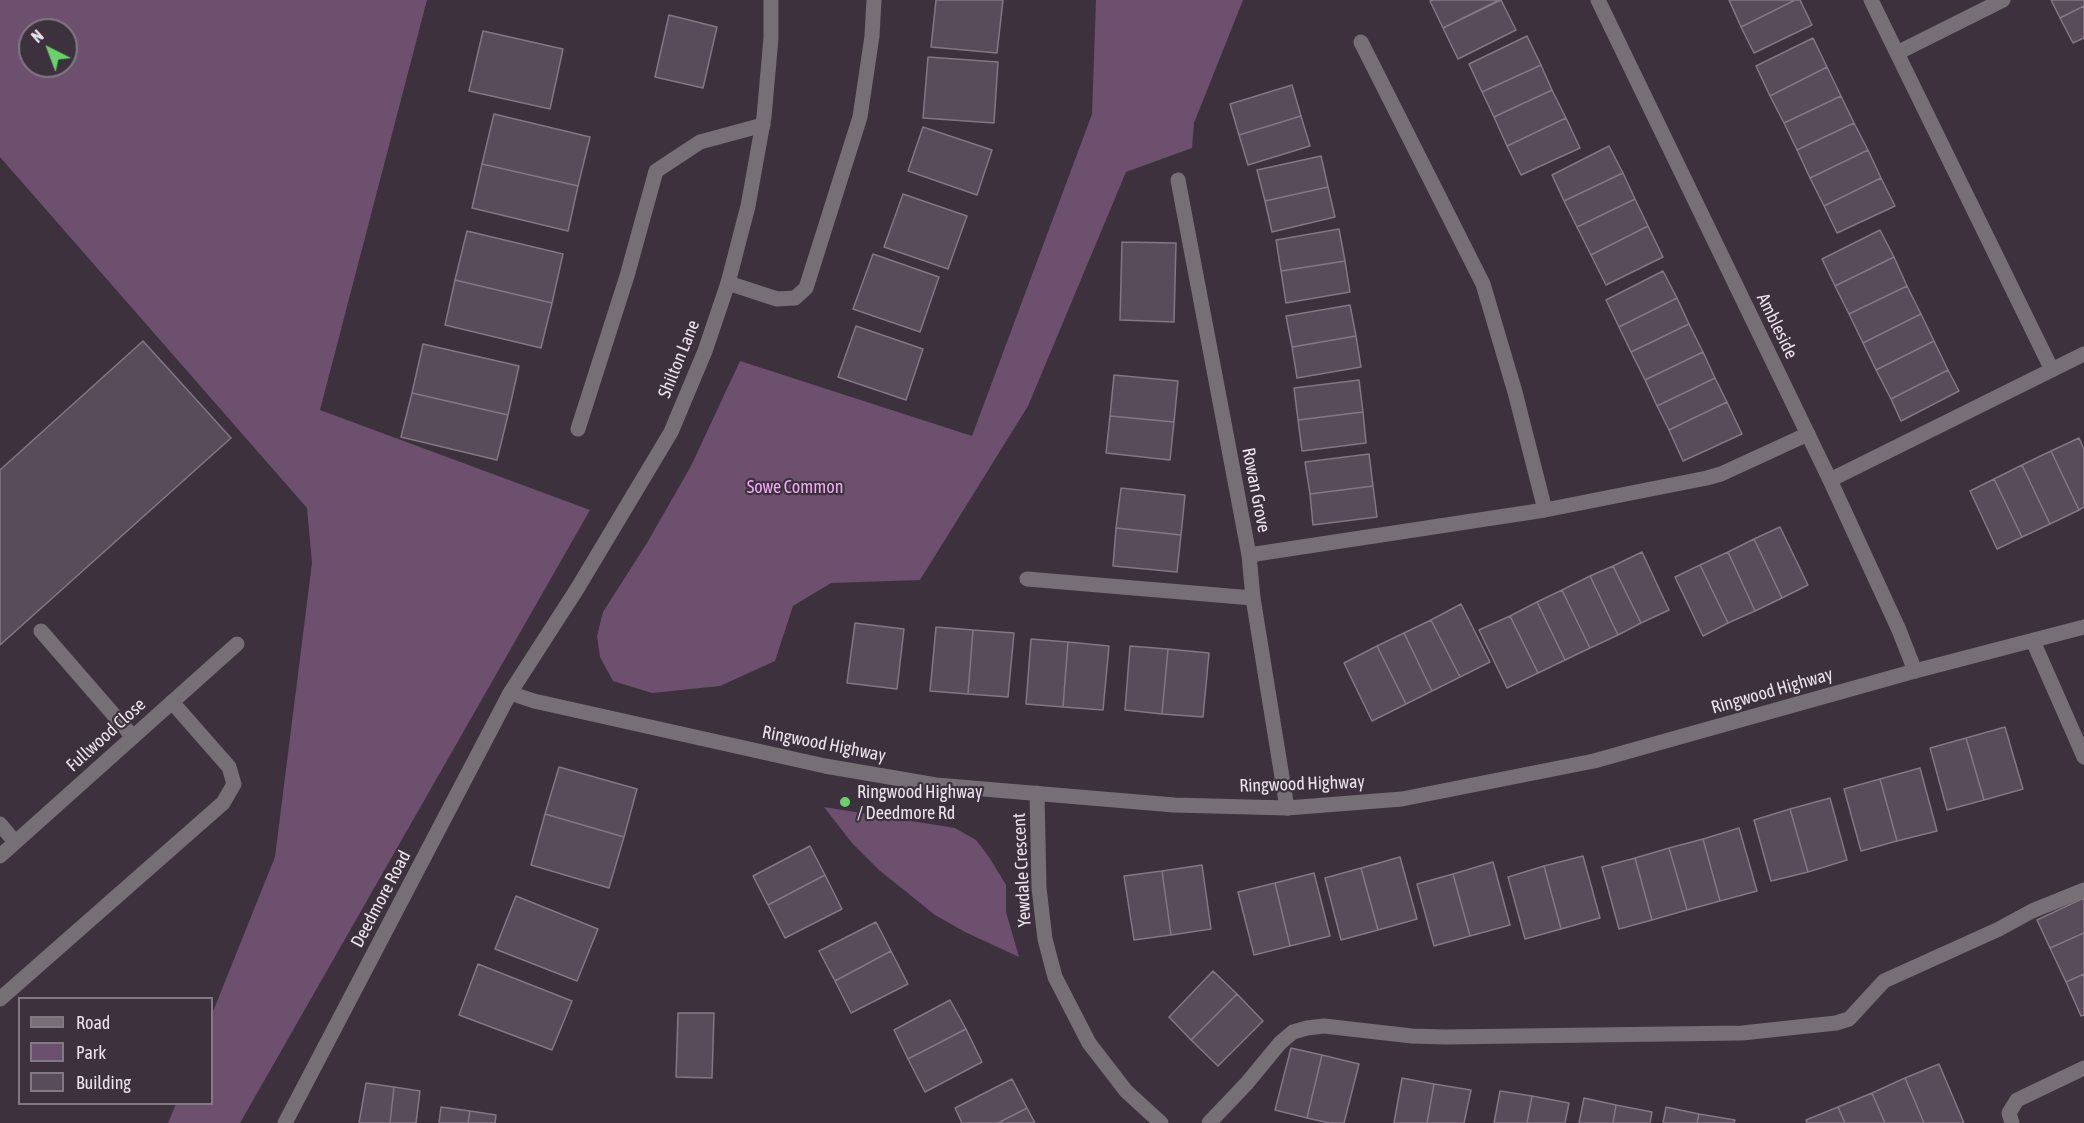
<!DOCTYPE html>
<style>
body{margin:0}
#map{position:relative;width:2084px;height:1123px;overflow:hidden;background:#3d313e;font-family:"Asap Condensed",sans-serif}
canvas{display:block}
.legend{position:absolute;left:18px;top:997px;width:195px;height:108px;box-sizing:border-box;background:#3d313e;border:2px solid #837984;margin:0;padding:8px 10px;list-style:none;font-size:18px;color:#ece4ec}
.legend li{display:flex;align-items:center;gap:12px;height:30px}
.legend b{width:30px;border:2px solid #837984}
.north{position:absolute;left:18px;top:18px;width:60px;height:60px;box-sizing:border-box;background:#3d313e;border:2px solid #837984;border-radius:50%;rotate:318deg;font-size:16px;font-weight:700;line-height:24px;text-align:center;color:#ece4ec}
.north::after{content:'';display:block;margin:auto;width:21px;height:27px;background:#65d467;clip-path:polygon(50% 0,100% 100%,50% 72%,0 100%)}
</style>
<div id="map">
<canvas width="2084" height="1123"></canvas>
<ul class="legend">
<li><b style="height:8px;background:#766f76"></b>Road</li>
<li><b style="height:16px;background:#6c506e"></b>Park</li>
<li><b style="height:16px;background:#594c5a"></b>Building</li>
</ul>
<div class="north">N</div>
</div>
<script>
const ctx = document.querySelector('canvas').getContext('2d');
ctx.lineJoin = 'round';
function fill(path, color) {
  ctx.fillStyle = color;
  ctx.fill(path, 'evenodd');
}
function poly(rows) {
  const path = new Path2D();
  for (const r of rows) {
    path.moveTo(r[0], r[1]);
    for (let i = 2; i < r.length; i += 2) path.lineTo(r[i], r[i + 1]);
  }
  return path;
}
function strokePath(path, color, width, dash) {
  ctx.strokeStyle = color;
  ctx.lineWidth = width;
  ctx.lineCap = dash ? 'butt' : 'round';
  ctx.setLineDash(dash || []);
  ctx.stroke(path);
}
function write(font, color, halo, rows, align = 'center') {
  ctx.font = font + ' "Asap Condensed",sans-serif';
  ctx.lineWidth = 4.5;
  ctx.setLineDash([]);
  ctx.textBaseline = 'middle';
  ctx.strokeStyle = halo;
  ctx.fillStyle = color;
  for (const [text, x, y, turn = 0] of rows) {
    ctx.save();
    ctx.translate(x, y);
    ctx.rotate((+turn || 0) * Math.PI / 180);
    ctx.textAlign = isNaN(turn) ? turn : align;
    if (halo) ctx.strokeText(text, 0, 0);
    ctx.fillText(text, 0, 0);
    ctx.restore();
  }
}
const green = poly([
 [0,0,427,0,320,410,590,510,240,1123,168,1123,176,1104,212,1104,212,1014,275,857,312,563,307,508,0,157],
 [30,30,66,30,66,66,30,66],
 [1096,0,1243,0,1194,123,1192,148,1126,172,1028,406,920,580,831,583,793,606,775,661,720,686,652,693,613,681,600,657,597,636,603,612,647,543,691,466,740,361,972,436,1092,114],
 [824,807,955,828,976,840,989,857,1006,885,1006,912,1019,957,965,932,935,915,879,870,852,843]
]);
const building = poly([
 [936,0,1003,0,997,53,931,47,936,0],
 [1433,0,1499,0,1443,28,1430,1,1433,0],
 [1501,0,1516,30,1458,59,1443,28,1501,0],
 [1729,0,1795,0,1741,27,1729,0],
 [1795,0,1800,0,1812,25,1754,53,1741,27,1795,0],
 [2051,0,2084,0,2084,6,2060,18,2051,0],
 [2084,6,2084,38,2073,43,2060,18,2084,6],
 [669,15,717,27,703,88,655,77,669,15],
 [483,31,563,49,550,109,469,91,483,31],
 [1527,36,1541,65,1482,92,1469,64,1527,36],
 [1813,38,1827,67,1770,96,1756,66,1813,38],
 [928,57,998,62,994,123,923,118,928,57],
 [1541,65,1552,90,1494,117,1482,92,1541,65],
 [1827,67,1841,96,1784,123,1770,96,1827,67],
 [1292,85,1301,116,1239,135,1230,104,1292,85],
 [1552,90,1566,118,1507,146,1494,117,1552,90],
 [1841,96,1854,123,1797,150,1784,123,1841,96],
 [494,114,590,137,578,186,482,164,494,114],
 [1301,116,1310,146,1248,165,1239,135,1301,116],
 [1566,118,1580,148,1521,175,1507,146,1566,118],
 [1854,123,1868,150,1810,178,1797,150,1854,123],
 [923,127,992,150,977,195,908,171,923,127],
 [1609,146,1623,173,1564,201,1552,175,1609,146],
 [1868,150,1881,178,1824,206,1810,178,1868,150],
 [1321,156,1328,187,1265,201,1257,170,1321,156],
 [482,164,578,186,568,231,472,208,482,164],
 [1623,173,1635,199,1577,227,1564,201,1623,173],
 [1881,178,1895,206,1837,233,1824,206,1881,178],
 [1328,187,1335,217,1272,232,1265,201,1328,187],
 [903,194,967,216,948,269,884,247,903,194],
 [1635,199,1648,226,1591,255,1577,227,1635,199],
 [1648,226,1663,257,1606,285,1591,255,1648,226],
 [1339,229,1345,261,1281,271,1276,240,1339,229],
 [1880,230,1894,257,1835,286,1822,259,1880,230],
 [467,231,563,254,552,303,455,280,467,231],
 [1122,242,1176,243,1174,322,1120,320,1122,242],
 [873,254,939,277,920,332,853,309,873,254],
 [1894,257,1907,286,1849,314,1835,286,1894,257],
 [1345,261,1350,292,1286,303,1281,271,1345,261],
 [1663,271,1677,298,1619,327,1606,300,1663,271],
 [455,280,552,303,541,348,445,325,455,280],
 [1907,286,1921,314,1863,343,1849,314,1907,286],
 [1677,298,1689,324,1631,352,1619,327,1677,298],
 [1350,305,1356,336,1292,347,1286,316,1350,305],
 [1921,314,1934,341,1876,370,1863,343,1921,314],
 [1689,324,1703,352,1645,380,1631,352,1689,324],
 [856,326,923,349,906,400,838,377,856,326],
 [1356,336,1361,367,1297,378,1292,347,1356,336],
 [143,341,231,438,0,645,0,470,143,341],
 [1934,341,1948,370,1891,399,1876,370,1934,341],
 [423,344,519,366,508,415,412,393,423,344],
 [1703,352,1715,378,1657,406,1645,380,1703,352],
 [1948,370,1959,391,1901,421,1891,399,1948,370],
 [1114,375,1178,381,1174,422,1110,416,1114,375],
 [1715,378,1727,402,1669,430,1657,406,1715,378],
 [1359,380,1363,412,1298,420,1294,388,1359,380],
 [412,393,508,415,497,460,401,437,412,393],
 [1727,402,1742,434,1683,461,1669,430,1727,402],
 [1363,412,1366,443,1302,451,1298,420,1363,412],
 [1110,416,1174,422,1170,460,1106,453,1110,416],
 [2079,438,2084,449,2084,507,2079,510,2051,451,2079,438],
 [2051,451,2079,510,2050,524,2022,465,2051,451],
 [1369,454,1373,486,1310,494,1305,462,1369,454],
 [2022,465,2050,524,2022,537,1994,479,2022,465],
 [1994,479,2022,537,1997,549,1970,491,1994,479],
 [1373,486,1377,517,1313,525,1310,494,1373,486],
 [1121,488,1185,495,1181,535,1116,528,1121,488],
 [1780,527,1808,585,1782,598,1754,539,1780,527],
 [1116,528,1181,535,1177,572,1113,566,1116,528],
 [1754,539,1782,598,1755,611,1728,552,1754,539],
 [1642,552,1669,610,1641,623,1613,566,1642,552],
 [1728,552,1755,611,1728,623,1700,565,1728,552],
 [1700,565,1728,623,1703,636,1675,577,1700,565],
 [1613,566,1641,623,1618,635,1590,576,1613,566],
 [1590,576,1618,635,1590,648,1562,590,1590,576],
 [1562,590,1590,648,1565,660,1537,602,1562,590],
 [1537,602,1565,660,1538,673,1510,616,1537,602],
 [1461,604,1490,662,1460,677,1431,620,1461,604],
 [1510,616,1538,673,1507,688,1479,630,1510,616],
 [1431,620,1460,677,1432,691,1404,633,1431,620],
 [855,623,904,629,897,689,847,683,855,623],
 [936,627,973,630,968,694,930,691,936,627],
 [973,630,1014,633,1008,697,968,694,973,630],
 [1404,633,1432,691,1406,704,1377,646,1404,633],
 [1031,639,1068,642,1063,707,1026,704,1031,639],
 [1068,642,1109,646,1103,710,1063,707,1068,642],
 [1130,646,1168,649,1162,714,1125,710,1130,646],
 [1377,646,1406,704,1372,721,1344,663,1377,646],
 [1168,649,1209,653,1203,717,1162,714,1168,649],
 [2005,727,2023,789,1984,800,1966,738,2005,727],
 [1966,738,1984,800,1947,810,1930,748,1966,738],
 [559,767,637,789,624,837,545,814,559,767],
 [1920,768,1937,831,1897,841,1880,779,1920,768],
 [1880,779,1897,841,1861,851,1844,789,1880,779],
 [1830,798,1847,860,1808,872,1790,809,1830,798],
 [1790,809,1808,872,1771,881,1754,820,1790,809],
 [545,814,624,837,609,888,531,865,545,814],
 [1739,828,1757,891,1720,901,1703,839,1739,828],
 [1703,839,1720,901,1687,910,1669,848,1703,839],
 [810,846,825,875,768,905,753,876,810,846],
 [1669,848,1687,910,1652,920,1635,858,1669,848],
 [1583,856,1600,918,1561,929,1544,866,1583,856],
 [1400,857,1417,919,1378,930,1361,868,1400,857],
 [1635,858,1652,920,1619,929,1602,867,1635,858],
 [1493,862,1510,925,1470,936,1453,874,1493,862],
 [1202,865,1211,929,1171,935,1162,871,1202,865],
 [1544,866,1561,929,1525,939,1508,877,1544,866],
 [1361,868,1378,930,1341,940,1325,878,1361,868],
 [1162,871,1171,935,1134,940,1124,876,1162,871],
 [1314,873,1330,936,1290,946,1275,883,1314,873],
 [1453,874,1470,936,1434,946,1417,884,1453,874],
 [825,875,842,909,785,938,768,905,825,875],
 [1275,883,1290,946,1254,955,1238,892,1275,883],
 [516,896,598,929,577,981,495,949,516,896],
 [2084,898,2084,933,2050,948,2037,920,2084,898],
 [876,922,891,951,835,981,819,951,876,922],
 [2084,933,2084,974,2066,982,2050,948,2084,933],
 [891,951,908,984,851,1013,835,981,891,951],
 [478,964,572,1001,552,1050,459,1015,478,964],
 [1213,971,1237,994,1191,1040,1169,1017,1213,971],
 [2084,974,2084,1015,2081,1016,2066,982,2084,974],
 [1237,994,1263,1021,1218,1066,1191,1040,1237,994],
 [950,1000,966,1029,908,1059,894,1030,950,1000],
 [678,1013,714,1013,712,1078,676,1077,678,1013],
 [966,1029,982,1062,925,1092,908,1059,966,1029],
 [1291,1048,1322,1055,1307,1118,1275,1110,1291,1048],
 [1322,1055,1359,1064,1344,1123,1329,1123,1307,1118,1322,1055],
 [1939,1064,1964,1123,1924,1123,1905,1078,1939,1064],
 [1402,1078,1434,1084,1427,1123,1394,1123,1402,1078],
 [1905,1078,1924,1123,1885,1123,1872,1093,1905,1078],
 [1012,1079,1027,1108,998,1123,962,1123,955,1108,1012,1079],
 [366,1083,394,1087,390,1123,359,1123,366,1083],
 [1434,1084,1471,1090,1464,1123,1427,1123,1434,1084],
 [394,1087,420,1091,416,1123,390,1123,394,1087],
 [1500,1091,1532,1096,1527,1123,1494,1123,1500,1091],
 [1872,1093,1885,1123,1845,1123,1838,1107,1872,1093],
 [1532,1096,1569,1103,1565,1123,1527,1123,1532,1096],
 [1584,1098,1616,1105,1613,1123,1579,1123,1584,1098],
 [1616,1105,1652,1112,1650,1123,1613,1123,1616,1105],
 [441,1107,470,1111,468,1123,439,1123,441,1107],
 [1666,1107,1699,1114,1697,1123,1663,1123,1666,1107],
 [1838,1107,1845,1123,1807,1123,1806,1120,1838,1107],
 [1027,1108,1035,1123,998,1123,1027,1108],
 [470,1111,496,1115,495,1123,468,1123,470,1111],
 [1699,1114,1735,1120,1734,1123,1697,1123,1699,1114]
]);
const service = poly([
 [1871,0,2052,370],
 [1361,42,1483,284,1515,392,1545,510],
 [1897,53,2003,0],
 [728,283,777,299,795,298,806,288,860,117,872,36,874,0],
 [578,429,627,276,656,171,700,142,763,125],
 [1830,480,2084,354],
 [1249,555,1545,510,1707,478,1721,474,1808,434],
 [1027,579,1253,598],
 [41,631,133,737],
 [0,824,15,842],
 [0,999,223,803,234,784,229,767,172,702],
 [1209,1123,1247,1083,1280,1043,1293,1032,1307,1028,1324,1026,1412,1036,1445,1037,1742,1033,1836,1023,1849,1019,1884,981,1999,929,2032,911,2084,890],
 [2012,1123,2009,1113,2017,1100,2084,1068]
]);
const minor = poly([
 [1598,0,1830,480,1899,630,1915,671],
 [1178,180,1249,555,1253,598,1287,808],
 [2033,641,2084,757],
 [1037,793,1039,888,1045,939,1055,977,1089,1043,1126,1091,1161,1123],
 [0,856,237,644]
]);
const tertiary = poly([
 [510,693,534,701,825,766,936,785,1174,805,1287,808,1402,799,1594,761,1915,671,2084,627],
 [285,1123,510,693,577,589,671,432,705,351,728,283,748,206,764,117,771,38,771,0]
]);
const markers = [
 [845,802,6,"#65d467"]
];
const streetNames = [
 ["Ambleside",1777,326,64],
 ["Shilton Lane",679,359,-68],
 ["Rowan Grove",1256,490,79],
 ["Ringwood Highway",1772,691,-16],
 ["Fullwood Close",106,735,-42],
 ["Ringwood Highway",824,744,11],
 ["Ringwood Highway",1302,784,-2],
 ["Yewdale Crescent",1022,870,-93],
 ["Deedmore Road",381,899,-62]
];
const parkNames = [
 ["Sowe Common",795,487]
];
const poiNames = [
 ["Ringwood Highway",857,792],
 ["/ Deedmore Rd",857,813]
];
fill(green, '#6c506e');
fill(building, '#594c5a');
strokePath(building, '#847685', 1.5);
strokePath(service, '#766f76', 15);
strokePath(minor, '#766f76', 15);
strokePath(tertiary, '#766f76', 15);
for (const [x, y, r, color] of markers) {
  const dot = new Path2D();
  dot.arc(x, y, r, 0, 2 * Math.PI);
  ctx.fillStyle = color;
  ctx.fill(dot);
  strokePath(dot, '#3d313e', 2);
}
write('18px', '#ece4ec', '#3d313e', streetNames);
write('18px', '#f0abf6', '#3d313e', parkNames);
write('18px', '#ece4ec', '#3d313e', poiNames, 'left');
</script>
